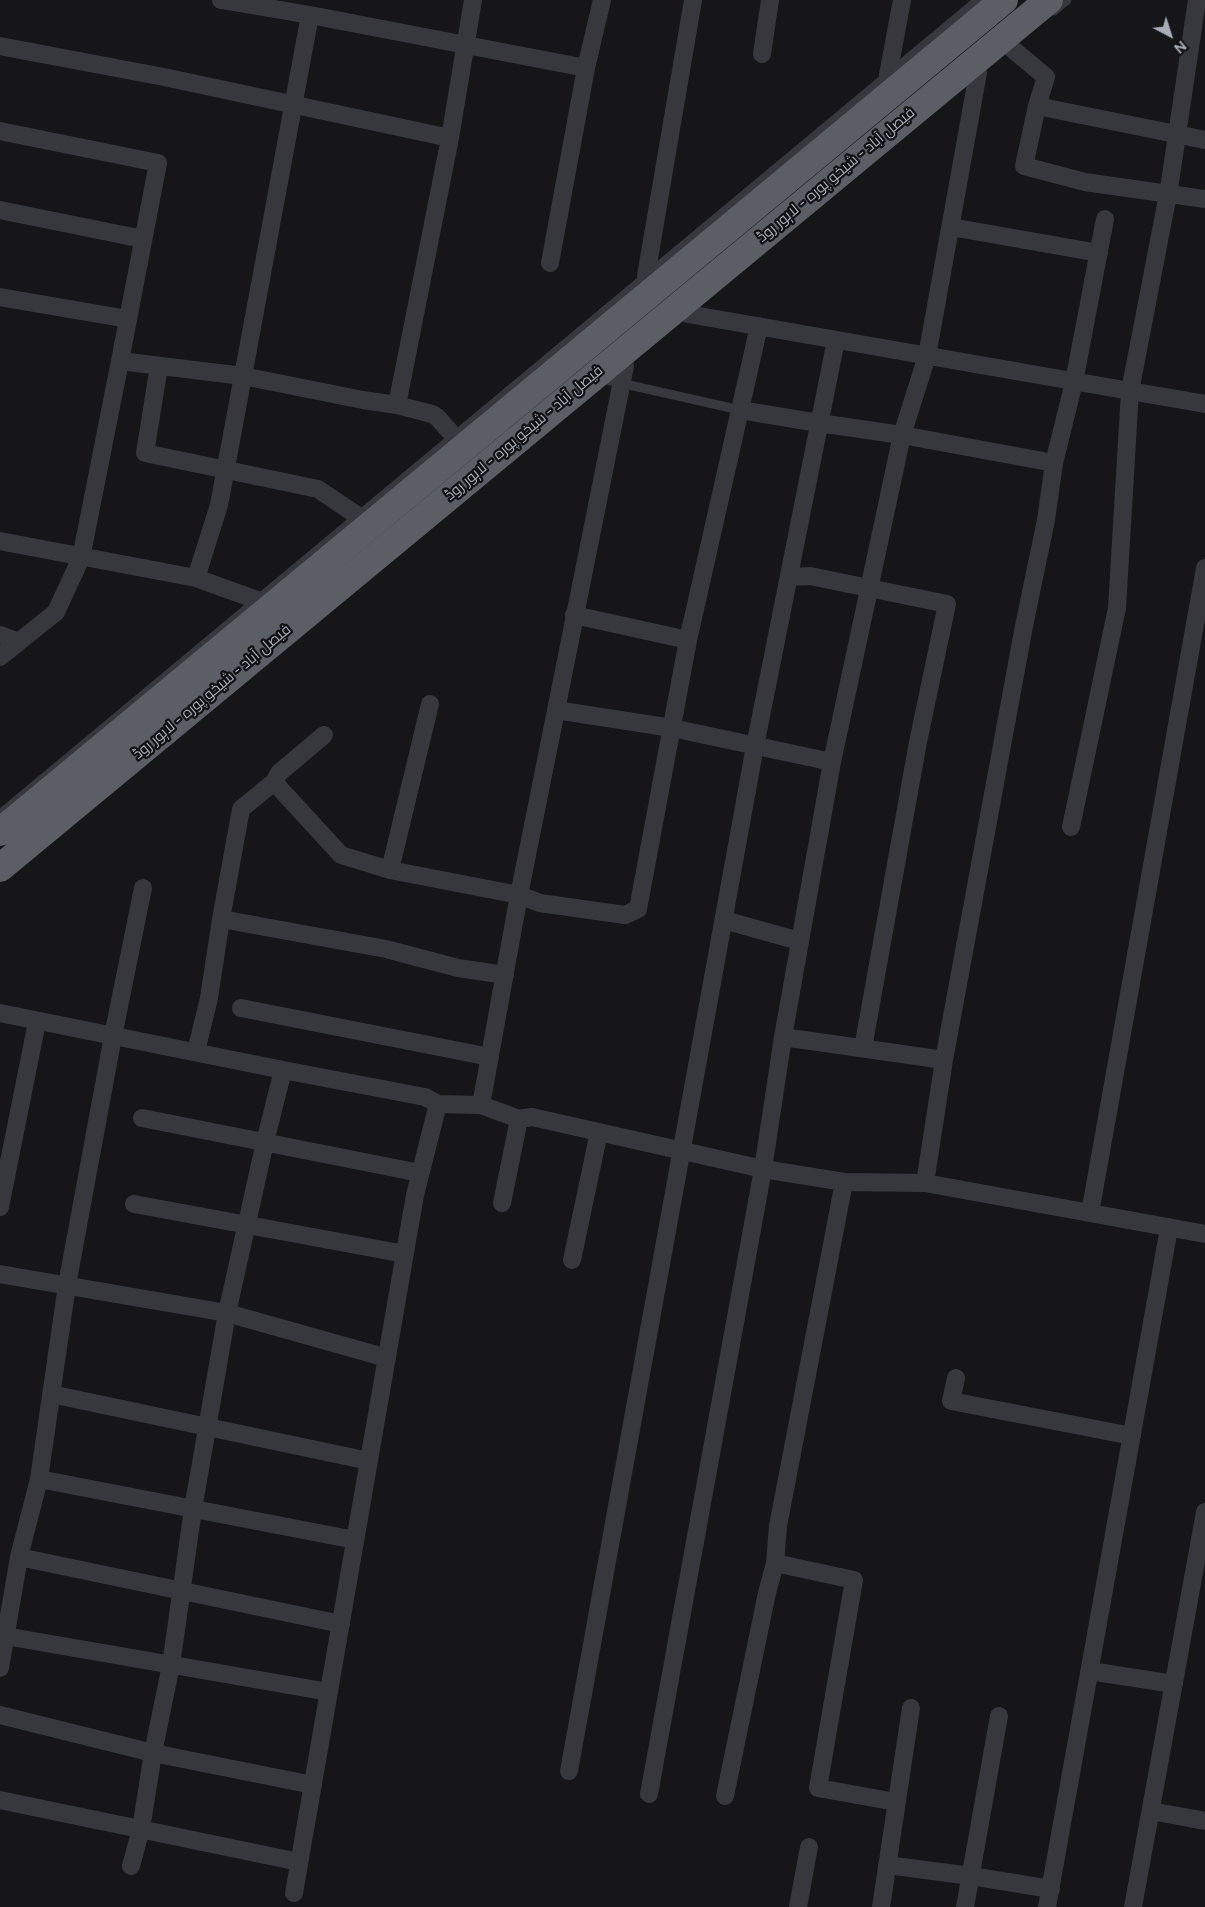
<!DOCTYPE html>
<meta charset="utf-8">
<style>
body{margin:0}
#map{position:relative;width:1205px;height:1907px;overflow:hidden;background:#161618;font-family:Figtree,sans-serif}
canvas{display:block}
.north{position:absolute;left:1145px;top:10px;width:50px;height:50px;-webkit-text-stroke:4px #111113;paint-order:stroke;rotate:140deg;font-size:14px;font-weight:700;line-height:20px;text-align:center;color:#a8adb8}
.north::after{content:'';display:block;margin:auto;width:18px;height:22px;background:#a8adb8;clip-path:polygon(50% 0,100% 100%,50% 72%,0 100%)}
</style>
<div id="map">
<canvas width="1205" height="1907"></canvas>
<div class="north">N</div>
</div>
<script>
const ctx = document.querySelector('canvas').getContext('2d');
ctx.lineJoin = 'round';
function poly(rows) {
  const path = new Path2D();
  for (const r of rows) {
    path.moveTo(r[0], r[1]);
    for (let i = 2; i < r.length; i += 2) path.lineTo(r[i], r[i + 1]);
  }
  return path;
}
function strokePath(path, color, width, dash) {
  ctx.strokeStyle = color;
  ctx.lineWidth = width;
  ctx.lineCap = dash ? 'butt' : 'round';
  ctx.setLineDash(dash || []);
  ctx.stroke(path);
}
function write(font, color, halo, rows, align = 'center') {
  ctx.font = font + ' Figtree,Cairo,sans-serif';
  ctx.lineWidth = 4.5;
  ctx.setLineDash([]);
  ctx.textBaseline = 'middle';
  ctx.strokeStyle = halo;
  ctx.fillStyle = color;
  for (const [text, x, y, turn = 0] of rows) {
    ctx.save();
    ctx.translate(x, y);
    ctx.rotate((+turn || 0) * Math.PI / 180);
    ctx.textAlign = isNaN(turn) ? turn : align;
    if (halo) ctx.strokeText(text, 0, 0);
    ctx.fillText(text, 0, 0);
    ctx.restore();
  }
}
const service = poly([
 [1054,11,1067,0],
 [607,380,740,410],
 [0,814,978,0]
]);
const minor = poly([
 [221,0,310,15,586,68],
 [0,46,164,77,450,138],
 [1010,47,1046,77,1037,106,1205,140],
 [762,54,770,0],
 [888,75,902,0],
 [1037,106,1024,166,1085,182,1205,199],
 [0,131,158,163,120,361,243,376,363,400,397,405,450,138,473,0],
 [0,210,143,239],
 [951,227,1099,253],
 [550,263,586,68,602,0],
 [646,276,693,0],
 [0,297,128,319],
 [688,314,1130,391,1169,189,1197,0],
 [159,366,145,453,318,489,358,516],
 [397,405,432,414,437,417,454,436],
 [740,410,819,423,902,435,1054,463],
 [0,541,196,578,257,600],
 [790,577,810,576,947,604,918,742,863,1048],
 [196,578,219,505,310,15],
 [574,615,688,640],
 [0,635,19,642],
 [0,657,56,612,81,558,120,361],
 [556,710,672,728,832,762],
 [274,782,341,855,390,870,519,895,540,903,625,915,638,909,688,640,759,326],
 [1071,827,1117,608,1130,391,1205,404],
 [390,870,430,704],
 [221,919,386,949,458,968,505,975],
 [724,920,799,941],
 [241,1008,490,1057],
 [0,1013,283,1070,425,1097,438,1104,481,1105,519,1119,532,1117,763,1169,844,1182,925,1183,1205,1234],
 [783,1037,944,1060],
 [196,1052,209,998,221,919,241,809,274,782,279,773,324,735],
 [481,1105,519,895,625,366],
 [142,1118,420,1173],
 [925,1183,944,1060,1024,626,1046,520,1054,463,1074,382,1105,219],
 [502,1203,519,1119],
 [134,1204,405,1254],
 [0,1207,37,1022],
 [1090,1213,1205,568],
 [572,1260,599,1132],
 [0,1274,227,1313,265,1142,283,1070],
 [956,1378,951,1401,1132,1436],
 [51,1394,369,1461],
 [39,1479,355,1540],
 [19,1557,341,1624],
 [775,1563,854,1580,818,1788,896,1802],
 [5,1636,329,1692],
 [0,1668,19,1557,39,1479,67,1285,113,1036,143,888],
 [1090,1671,1174,1684],
 [0,1715,153,1753,313,1785],
 [569,1771,755,746,836,340],
 [649,1794,763,1169,783,1037,832,762,902,435,927,356,978,73],
 [725,1796,767,1593,775,1563,778,1526,844,1182],
 [0,1800,299,1862],
 [1151,1811,1205,1821],
 [887,1865,971,1876,1051,1889],
 [131,1866,141,1829,153,1753,171,1665,193,1509,227,1313,387,1358],
 [294,1893,415,1195,438,1104],
 [798,1907,809,1847],
 [881,1907,911,1708],
 [965,1907,999,1716],
 [1047,1907,1169,1228],
 [1133,1907,1205,1512]
]);
const trunk = poly([
 [0,832,1004,0],
 [0,868,1049,0]
]);
const streetNames = [
 ["فیصل آباد - شیخو پورہ - لاہور روڈ",836,175,-40],
 ["فیصل آباد - شیخو پورہ - لاہور روڈ",524,433,-40],
 ["فیصل آباد - شیخو پورہ - لاہور روڈ",212,692,-40]
];
strokePath(service, '#37383d', 9);
strokePath(minor, '#37383d', 18);
strokePath(trunk, '#5b5e65', 28);
write('15px', '#a8adb8', '#111113', streetNames);
</script>
